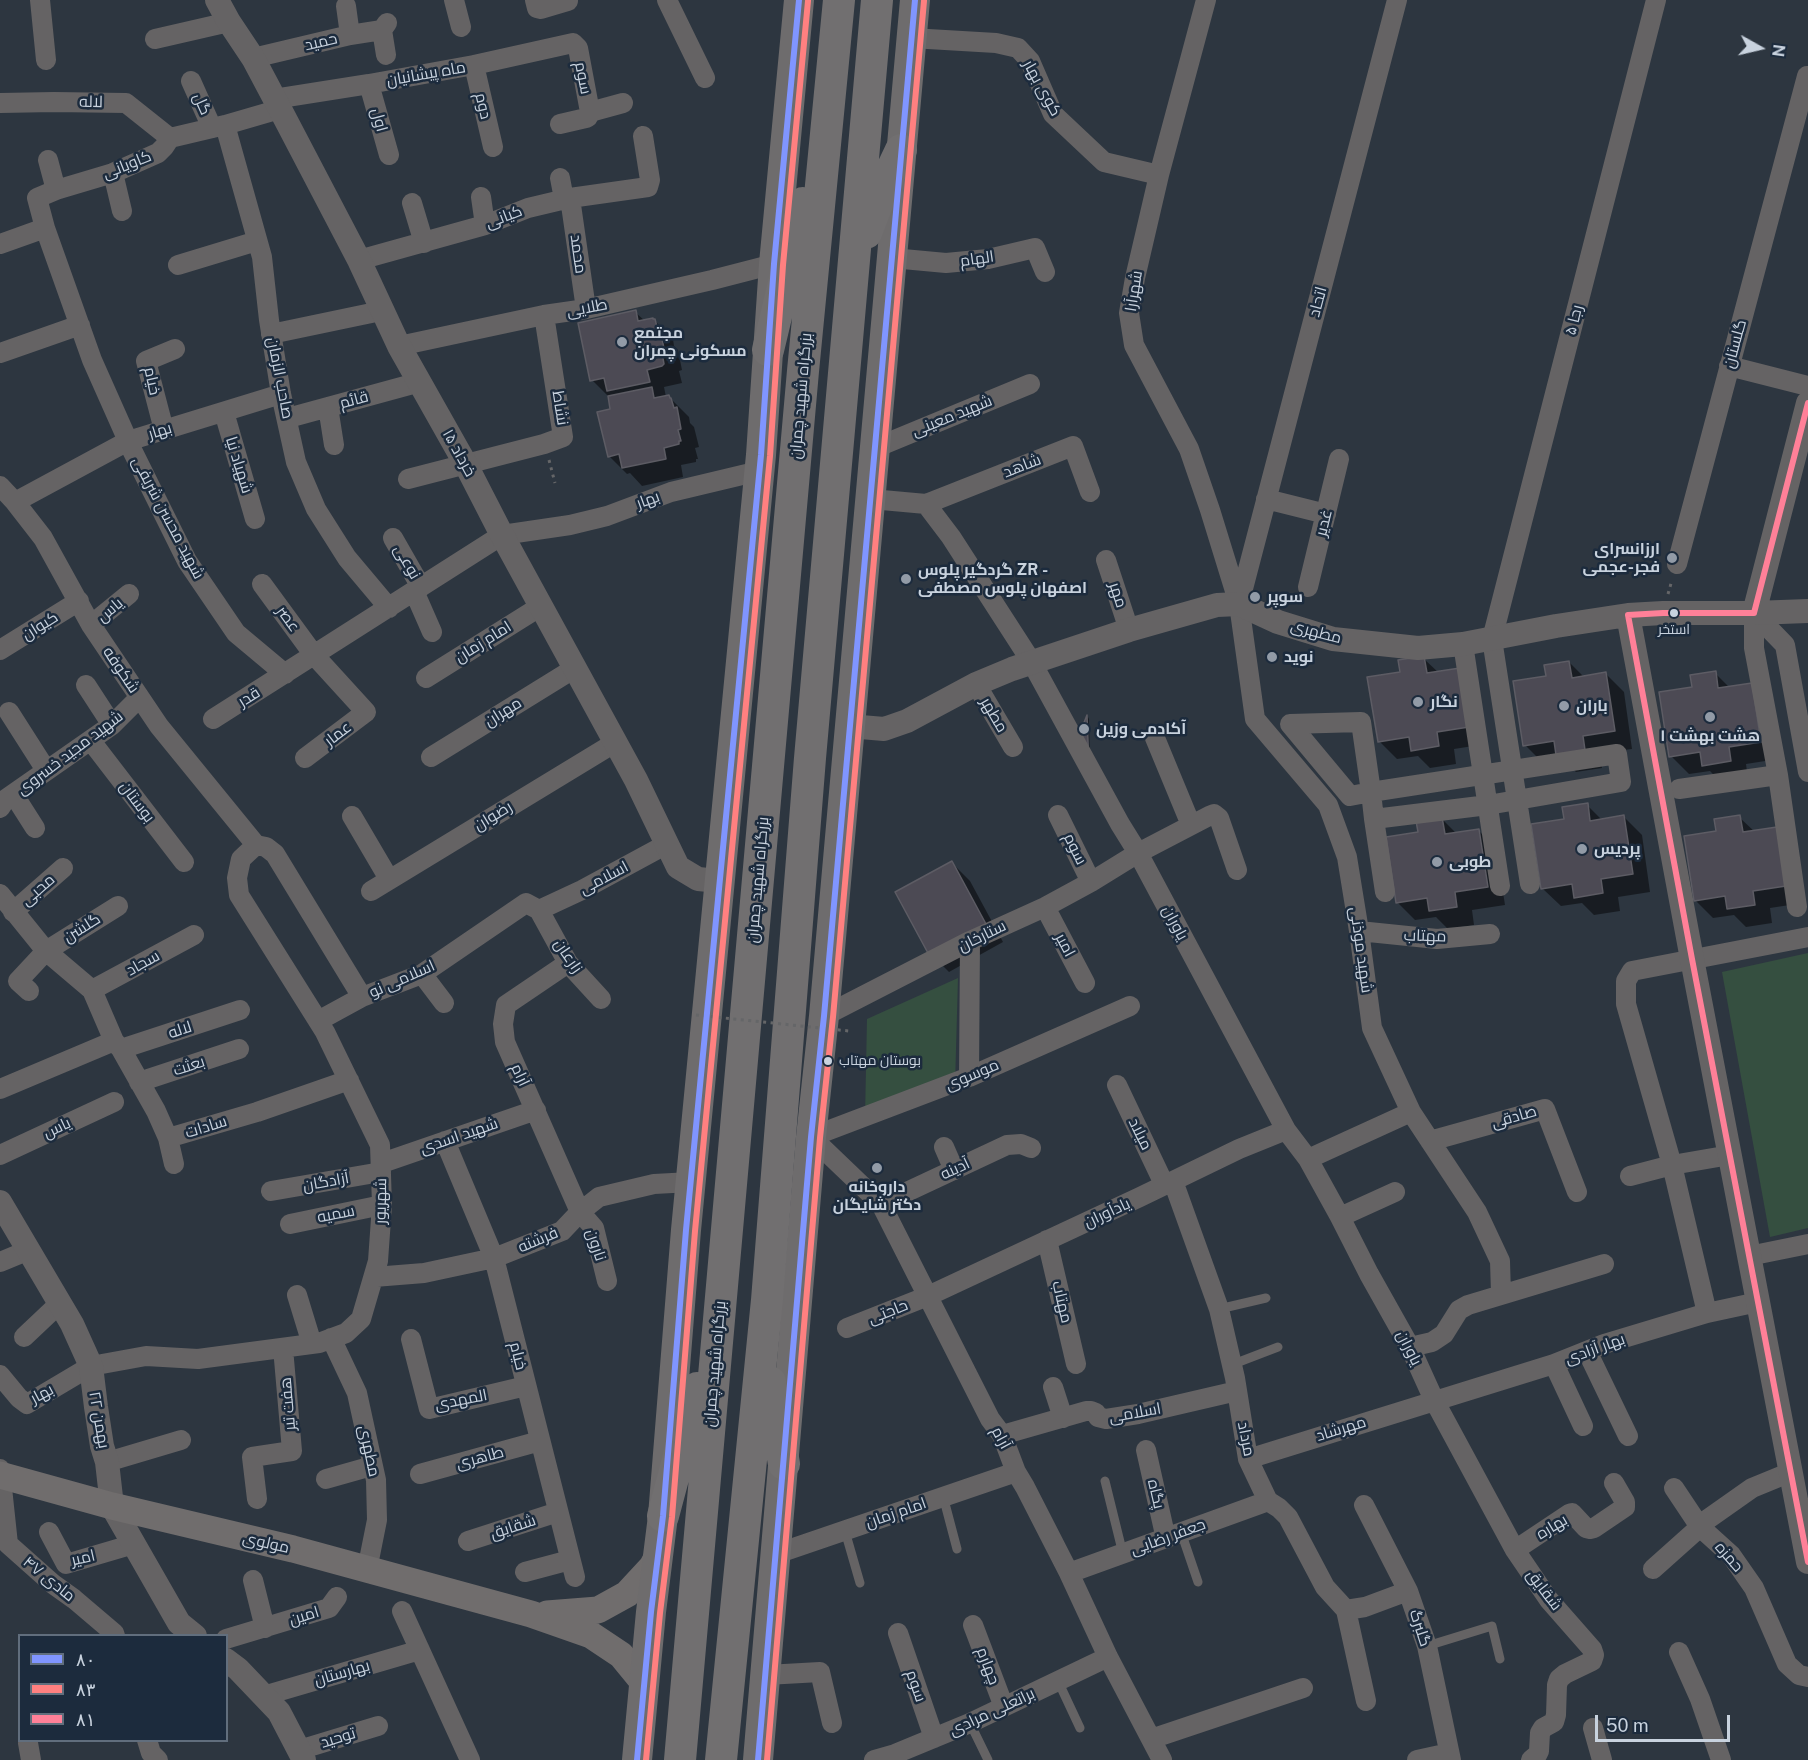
<!DOCTYPE html>
<meta charset="utf-8">
<style>
body{margin:0}
#map{position:relative;width:1808px;height:1760px;overflow:hidden;background:#2d3640;font-family:"Public Sans",sans-serif}
canvas{display:block}
.legend{position:absolute;left:18px;top:1634px;width:210px;height:108px;box-sizing:border-box;background:#1c2b3d;border:2px solid #616e7d;margin:0;padding:8px 10px;list-style:none;font-size:18px;color:#c8d2de}
.legend li{display:flex;align-items:center;gap:12px;height:30px}
.legend b{width:30px;border:2px solid #616e7d}
.north{position:absolute;left:1730px;top:18px;width:60px;height:60px;-webkit-text-stroke:4px #1c2b3d;paint-order:stroke;rotate:98deg;font-size:16px;font-weight:700;line-height:24px;text-align:center;color:#c8d2de}
.north::after{content:'';display:block;margin:auto;width:21px;height:27px;background:#c8d2de;clip-path:polygon(50% 0,100% 100%,50% 72%,0 100%)}
.scale{position:absolute;left:1595px;top:1715px;width:135px;height:27px;box-sizing:border-box;border:3px solid #c8d2de;border-top:0;padding-left:8px;font-size:18px;line-height:21px;white-space:nowrap;color:#c8d2de;-webkit-text-stroke:4px #1c2b3d;paint-order:stroke}
</style>
<div id="map">
<canvas width="1808" height="1760"></canvas>
<ul class="legend">
<li><b style="height:8px;background:#8095ff"></b>۸۰</li>
<li><b style="height:8px;background:#ff8080"></b>۸۳</li>
<li><b style="height:8px;background:#ff8098"></b>۸۱</li>
</ul>
<div class="north">N</div>
<div class="scale">50 m</div>
</div>
<script>
const ctx = document.querySelector('canvas').getContext('2d');
ctx.lineJoin = 'round';
function fill(path, color) {
  ctx.fillStyle = color;
  ctx.fill(path, 'evenodd');
}
function poly(rows) {
  const path = new Path2D();
  for (const r of rows) {
    path.moveTo(r[0], r[1]);
    for (let i = 2; i < r.length; i += 2) path.lineTo(r[i], r[i + 1]);
  }
  return path;
}
function strokePath(path, color, width, dash) {
  ctx.strokeStyle = color;
  ctx.lineWidth = width;
  ctx.lineCap = dash ? 'butt' : 'round';
  ctx.setLineDash(dash || []);
  ctx.stroke(path);
}
function write(font, color, halo, rows, align = 'center') {
  ctx.font = font + ' "Public Sans",Cairo,sans-serif';
  ctx.lineWidth = 5;
  ctx.setLineDash([]);
  ctx.textBaseline = 'middle';
  ctx.strokeStyle = halo;
  ctx.fillStyle = color;
  for (const [text, x, y, turn = 0] of rows) {
    ctx.save();
    ctx.translate(x, y);
    ctx.rotate((+turn || 0) * Math.PI / 180);
    ctx.textAlign = isNaN(turn) ? turn : align;
    if (halo) ctx.strokeText(text, 0, 0);
    ctx.fillText(text, 0, 0);
    ctx.restore();
  }
}
const green = poly([
 [1808,953,1808,1228,1770,1237,1722,972],
 [958,978,955,1085,865,1118,867,1019]
]);
const shadow = poly([
 [635,312,645,321,655,321,673,339,674,346,678,350,682,370,679,371,682,383,664,387,666,397,669,397,689,417,690,423,694,427,699,447,695,448,698,459,696,459,696,462,681,465,683,477,642,486,630,473,627,474,609,456,612,410,610,398,592,380],
 [1423,658,1439,673,1486,744,1454,749,1456,764,1430,768,1418,756,1397,759,1379,741,1402,673],
 [1569,662,1584,677,1606,674,1624,692,1632,749,1600,753,1602,768,1576,772,1564,760,1543,763,1525,745,1547,677],
 [1715,673,1730,688,1752,685,1778,759,1746,764,1748,779,1722,783,1710,771,1689,774,1671,756,1693,688],
 [1088,717,1089,719,1090,767,1077,743],
 [1587,805,1602,820,1624,817,1642,835,1650,892,1618,897,1620,911,1594,915,1582,903,1561,906,1543,889,1565,820],
 [1739,817,1755,832,1803,903,1770,908,1772,923,1746,927,1734,915,1713,918,1695,900,1718,832],
 [1442,819,1457,834,1478,830,1496,848,1505,905,1472,910,1474,925,1448,929,1436,917,1415,920,1397,902,1420,834],
 [952,863,970,881,1003,942,949,972,931,954]
]);
const building = poly([
 [636,310,638,321,653,318,653,319,655,319,658,331,660,330,665,353,662,353,664,364,662,366,647,370,650,382,607,391,604,378,590,381,578,323,636,310],
 [652,387,654,398,669,395,670,398,671,398,674,408,677,407,681,429,678,430,681,441,679,441,679,444,664,448,666,459,622,468,619,454,608,457,597,412,610,409,608,396,652,387],
 [1424,656,1427,673,1460,668,1469,727,1437,732,1439,746,1411,751,1409,737,1378,742,1367,677,1400,672,1398,660,1424,656],
 [1569,661,1572,678,1606,672,1615,731,1583,736,1585,750,1556,755,1554,741,1523,746,1513,681,1546,676,1544,665,1569,661],
 [1716,671,1718,688,1752,683,1761,742,1729,747,1731,761,1702,766,1700,752,1669,757,1659,692,1692,687,1690,675,1716,671],
 [1087,715,1089,767,1076,743,1087,715],
 [1588,803,1590,821,1624,815,1633,874,1601,879,1603,893,1574,898,1572,884,1541,889,1531,824,1564,819,1562,807,1588,803],
 [1740,815,1743,832,1777,827,1786,886,1753,891,1755,905,1727,909,1725,896,1694,901,1684,836,1716,831,1714,819,1740,815],
 [1442,817,1445,834,1479,829,1488,887,1455,892,1457,907,1429,911,1427,898,1396,903,1386,837,1418,832,1416,821,1442,817],
 [952,861,986,924,929,955,895,892,952,861]
]);
const path = poly([
 [549,460,555,483],
 [1668,594,1672,580]
]);
const service = poly([
 [1219,1309,1266,1298],
 [1231,1365,1278,1347],
 [1105,1481,1123,1554],
 [943,1496,957,1549],
 [845,1531,860,1583],
 [1181,1532,1198,1582],
 [1427,1646,1492,1626,1500,1659],
 [1058,1681,1080,1728],
 [970,1723,988,1760]
]);
const minor = poly([
 [40,0,46,60],
 [454,0,461,27],
 [535,0,537,8,541,9,568,1],
 [667,0,705,78],
 [1206,0,1159,175,1135,278,1129,313,1134,345,1189,449,1210,510,1239,604,1255,719,1328,805,1347,857,1359,931,1372,1028,1411,1112,1477,1212,1500,1261,1501,1294],
 [346,6,350,35],
 [382,30,386,55],
 [911,38,996,43,1018,48,1030,61,1053,114,1104,162,1159,175],
 [155,39,229,22],
 [253,58,350,35,382,30,387,23],
 [474,65,493,147],
 [191,81,212,128],
 [369,84,389,155],
 [274,99,369,84,474,65,573,43,578,48,590,112],
 [0,103,54,102,126,103,170,138],
 [280,109,225,125,170,138,164,147,158,153,113,173,56,190,37,198,45,228,92,360,132,450,187,561,236,633,285,674],
 [560,124,586,118,588,117,590,112,623,103],
 [225,125,262,257,269,320,281,394,296,462,316,509,347,558,389,608],
 [48,160,56,190],
 [113,173,122,211],
 [560,178,564,199],
 [481,197,485,225],
 [570,198,586,309],
 [412,203,424,243],
 [0,244,45,228],
 [892,258,946,263,988,259,1035,248,1045,272],
 [359,260,485,225,528,208,570,198,648,187,650,180,643,136],
 [178,265,257,241],
 [271,334,381,311],
 [399,346,544,315,586,309,712,280,774,264],
 [0,353,80,325],
 [1729,366,1808,386],
 [328,407,334,445],
 [224,412,255,519],
 [288,418,420,382],
 [164,430,146,361,175,349],
 [875,448,1030,384],
 [408,479,544,444,563,437,544,315],
 [0,486,15,502,43,538,91,625,159,726,256,845],
 [871,499,926,504,951,537,1031,661,1120,824,1138,853,1286,1130,1308,1159,1340,1217,1369,1274,1410,1347,1434,1400,1515,1550,1549,1600,1592,1649,1594,1655,1592,1661,1565,1674,1559,1679,1557,1685,1556,1715,1554,1722,1543,1728,1540,1733,1539,1751,1537,1755,1531,1760],
 [1266,499,1326,514],
 [15,502,128,441,281,394],
 [926,504,1073,446,1090,492],
 [393,538,421,587],
 [1106,560,1129,630],
 [1677,564,1807,76],
 [262,584,314,655,366,712,305,758],
 [1308,587,1339,459],
 [414,591,432,632],
 [1239,604,1397,0],
 [1754,613,1785,645,1808,772],
 [91,625,129,594],
 [1463,644,1500,886],
 [0,650,79,601],
 [426,678,541,606],
 [976,684,1013,747],
 [86,685,112,725],
 [9,712,46,770],
 [213,719,502,535,570,525,607,516,671,492,759,471],
 [1155,738,1191,825],
 [91,741,184,862],
 [431,757,575,668],
 [1778,775,1797,907],
 [1679,789,1778,775,1754,648,1754,613],
 [14,795,35,828],
 [0,808,6,799,112,725,139,698],
 [1058,815,1091,882],
 [352,816,389,879],
 [1374,819,1488,805,1621,782,1617,754,1371,792,1361,722,1290,724,1350,796,1371,792,1374,819,1385,892],
 [256,845,266,847,275,854,362,997,422,974,526,903,539,910],
 [1530,884,1492,639,1656,0],
 [371,891,616,742],
 [0,894,46,951,92,990,114,1041,121,1049,156,1111,168,1138,257,1112,349,1080],
 [1045,907,1085,983],
 [539,910,582,890,667,844],
 [539,910,568,963,601,999],
 [13,912,63,868],
 [1359,931,1437,939,1490,934],
 [568,963,506,1005,503,1024,505,1042,580,1212,594,1228,607,1281],
 [422,974,444,1003],
 [92,990,194,935],
 [29,991,18,981,46,951,118,906],
 [1130,1006,969,1077,811,1137,881,1204,990,1419,1002,1435,1016,1472,1025,1487,1069,1573,1108,1657,1162,1760],
 [824,1016,970,941,1045,907,1091,882,1138,853,1209,816,1214,814,1219,818,1237,870],
 [318,1021,362,997],
 [121,1049,240,1010],
 [969,1077,970,941],
 [139,1082,239,1049],
 [1117,1085,1164,1184],
 [0,1089,114,1041],
 [168,1138,174,1164],
 [445,1141,494,1258,575,1577],
 [1430,1141,1545,1109,1577,1192],
 [944,1147,954,1170],
 [0,1155,114,1102],
 [1308,1159,1411,1112],
 [382,1163,536,1110],
 [1630,1176,1672,1165,1730,1155],
 [1173,1181,1219,1309,1235,1378,1248,1459,1268,1501,1279,1508,1288,1517,1325,1587,1346,1610,1365,1607,1408,1591],
 [271,1191,381,1172],
 [881,1204,1007,1145,1021,1144,1031,1148],
 [1340,1217,1395,1192],
 [290,1224,382,1205],
 [1047,1240,1076,1364],
 [1749,1256,1808,1244],
 [0,1262,29,1250],
 [374,1277,424,1273,494,1258,562,1231,580,1212,599,1197,654,1184,691,1182],
 [297,1295,312,1344],
 [1707,1313,1672,1165,1626,1004,1626,981,1632,971,1808,937],
 [847,1328,928,1296,1140,1197,1239,1149,1286,1130],
 [24,1337,60,1303],
 [331,1338,357,1393,376,1480,377,1520,367,1570],
 [411,1339,429,1409,526,1386],
 [1410,1347,1432,1342,1444,1334,1459,1310,1468,1305,1604,1264],
 [1587,1351,1628,1436],
 [1554,1364,1583,1426],
 [0,1375,19,1398,27,1404,91,1366,146,1356,198,1359,319,1343,346,1333,361,1319,378,1261,382,1205,380,1145,325,1032,239,895,237,878,241,859,256,845],
 [1053,1387,1063,1418],
 [1002,1435,1086,1411,1091,1411,1096,1413,1098,1417,1106,1419,1138,1414,1237,1391],
 [1146,1450,1166,1539],
 [1248,1459,1554,1364,1604,1344,1707,1313,1758,1302],
 [107,1462,181,1440],
 [0,1469,8,1544,53,1584,74,1599,114,1633,115,1636],
 [1791,1472,1752,1488,1708,1519,1700,1527,1731,1555,1754,1588,1787,1664,1799,1675,1808,1677],
 [420,1474,540,1441],
 [326,1479,372,1466],
 [257,1499,252,1457,292,1451,283,1348],
 [1364,1505,1408,1591,1427,1646,1451,1760],
 [49,1532,66,1564,134,1544],
 [468,1541,558,1512],
 [1515,1550,1569,1514,1572,1513,1586,1528,1590,1529,1594,1528,1625,1507,1625,1502,1614,1483],
 [776,1554,1016,1472],
 [1653,1569,1700,1527,1674,1488],
 [525,1572,570,1560],
 [1069,1573,1268,1501],
 [253,1580,265,1628],
 [1346,1610,1366,1701],
 [402,1611,470,1760],
 [973,1625,1004,1707],
 [898,1633,934,1738],
 [226,1639,329,1608,337,1597],
 [1679,1652,1700,1699,1721,1760],
 [766,1675,820,1672,832,1723],
 [263,1696,420,1650],
 [1593,1728,1602,1760],
 [1151,1739,1303,1688],
 [147,1740,151,1753,158,1760],
 [28,1743,31,1760],
 [299,1750,378,1726],
 [874,1760,895,1754,970,1723,1108,1657],
 [1417,1760,1449,1753]
]);
const tertiary = poly([
 [217,0,229,22,253,58,280,109,359,260,399,346,465,463,502,535,636,780,678,867,698,879,720,881],
 [1754,613,1808,403],
 [1628,615,1692,959,1808,1562],
 [849,726,884,729,907,721,976,684,1012,669,1129,630,1217,605,1239,604,1278,622,1333,639,1418,648,1463,644,1556,626,1628,615,1663,613,1754,613,1808,611],
 [0,1202,72,1324,91,1366,96,1407,102,1446,107,1462,112,1506,179,1623,195,1636],
 [226,1660,238,1669,279,1712,304,1760]
]);
const secondary = poly([
 [0,1475,112,1506,293,1549,531,1614,591,1635,621,1655,644,1683],
 [547,1614,598,1610,627,1594,652,1567,658,1556]
]);
const primary = poly([
 [637,1760,651,1612,663,1516,686,1230,761,455,774,264,799,0],
 [758,1760,811,1137,824,1016,915,0]
]);
const trunk = poly([
 [866,233,884,186,901,150],
 [768,350,803,203],
 [770,1382,784,1464],
 [663,1516,697,1388],
 [680,1760,803,371,839,0],
 [721,1760,767,1300,810,758,877,0]
]);
const pathBridge = poly([
 [696,1015,849,1031]
]);
const bus1 = poly([
 [637,1760,651,1612,663,1516,686,1230,761,455,774,264,799,0],
 [758,1760,811,1137,824,1016,915,0]
]);
const bus2 = poly([
 [646,1760,660,1613,672,1517,695,1231,770,456,783,265,808,1],
 [767,1760,820,1138,833,1017,924,1]
]);
const bus3 = poly([
 [1754,613,1808,403],
 [1628,615,1692,959,1808,1562],
 [1628,615,1663,613,1754,613]
]);
const markers = [
 [622,342,6,"#929ba7"],
 [1672,558,6,"#929ba7"],
 [906,579,6,"#929ba7"],
 [1255,597,6,"#929ba7"],
 [1674,613,5,"#c8d2de"],
 [1272,657,6,"#929ba7"],
 [1418,702,6,"#929ba7"],
 [1564,706,6,"#929ba7"],
 [1710,717,6,"#929ba7"],
 [1084,729,6,"#929ba7"],
 [1582,849,6,"#929ba7"],
 [1437,862,6,"#929ba7"],
 [828,1061,5,"#c8d2de"],
 [877,1168,6,"#929ba7"]
];
const busNames = [
 ["استخر",1674,630],
 ["بوستان مهتاب",839,1061,"left"]
];
const streetNames = [
 ["حمید",321,42,-13],
 ["ماه پیشانیان",426,74,-10],
 ["سوم",583,78,79],
 ["کوی بهار",1042,88,61],
 ["لاله",91,102,1],
 ["گل",202,104,66],
 ["دوم",483,106,77],
 ["اول",379,120,75],
 ["کاویانی",127,165,-22],
 ["کیانی",504,217,-21],
 ["محمد",578,254,82],
 ["الهام",977,259,-8],
 ["شهرآرا",1134,291,-81],
 ["اتحاد",1318,302,-75],
 ["طلایی",587,308,-11],
 ["رجا ۵",1574,320,-76],
 ["گلستان",1735,344,-75],
 ["صاحب الزمان",280,378,79],
 ["خیام",152,381,78],
 ["بزرگراه شهید چمران",801,396,-85],
 ["قائم",354,400,-15],
 ["نشاط",560,408,81],
 ["شهید معینی",952,416,-22],
 ["بهار",160,431,-17],
 ["۱۵ خرداد",459,453,61],
 ["شهیاد نیا",239,465,73],
 ["شاهد",1022,466,-21],
 ["بهار",648,500,-20],
 ["شهید محسن شریفی",168,518,62],
 ["غدیر",1324,523,-76],
 ["نوعی",407,562,60],
 ["مهر",1118,595,72],
 ["یاس",110,610,-40],
 ["عصر",288,619,54],
 ["کیوان",40,626,-32],
 ["مطهری",1316,632,15],
 ["امام زمان",483,642,-32],
 ["شکوفه",121,670,56],
 ["قدر",249,697,-32],
 ["مهران",503,712,-32],
 ["مطهر",994,715,60],
 ["عمار",338,734,-37],
 ["شهید مجید خسروی",70,753,-37],
 ["بوستان",137,802,53],
 ["رضوان",493,816,-31],
 ["سوم",1075,849,64],
 ["اسلامی",604,878,-28],
 ["بزرگراه شهید چمران",758,880,-85],
 ["محبی",38,890,-41],
 ["یاوران",1175,923,62],
 ["گلشن",82,928,-32],
 ["ستارخان",982,936,-26],
 ["مهتاب",1425,936,2],
 ["امیر",1065,945,62],
 ["شهید موذنی",1361,950,82],
 ["زارعان",568,956,56],
 ["سجاد",143,963,-29],
 ["اسلامی نو",402,979,-24],
 ["لاله",180,1030,-18],
 ["بعثت",189,1066,-18],
 ["آرام",520,1075,65],
 ["موسوی",972,1075,-23],
 ["صادقی",1514,1117,-16],
 ["سادات",206,1127,-17],
 ["یاس",57,1128,-25],
 ["میلاد",1140,1134,64],
 ["شهید اسدی",459,1136,-19],
 ["آدینه",955,1169,-25],
 ["آزادگان",326,1182,-10],
 ["شهریور",381,1201,-89],
 ["یادآوران",1107,1213,-25],
 ["سمیه",336,1214,-11],
 ["فرشته",538,1240,-23],
 ["نارون",596,1245,72],
 ["مهتاب",1062,1302,77],
 ["حاجتی",888,1312,-22],
 ["یاوران",1409,1348,63],
 ["بهار آزادی",1595,1349,-20],
 ["خیام",518,1356,76],
 ["بزرگراه شهید چمران",715,1364,-85],
 ["بهار",42,1394,-28],
 ["المهدی",461,1400,-11],
 ["هفت تیر",288,1404,-95],
 ["اسلامی",1135,1413,-10],
 ["۲۲ بهمن",99,1420,80],
 ["مهرشاد",1341,1429,-17],
 ["آرام",1001,1438,62],
 ["مرداد",1246,1439,79],
 ["مطهری",369,1451,78],
 ["طاهری",480,1458,-15],
 ["پگاه",1156,1494,77],
 ["امام زمان",896,1513,-19],
 ["شقایق",513,1527,-18],
 ["بهاره",1552,1527,-31],
 ["جعفر رضایی",1168,1537,-20],
 ["مولوی",266,1543,13],
 ["حمزه",1729,1557,49],
 ["امیر",83,1558,-13],
 ["مادی ۴۷",49,1579,39],
 ["شقایق",1544,1590,53],
 ["امین",304,1616,-17],
 ["گلبرگ",1420,1628,72],
 ["چهارم",988,1666,69],
 ["بهارستان",342,1673,-16],
 ["سوم",916,1686,71],
 ["براتعلی مرادی",992,1712,-25],
 ["توحید",338,1738,-17]
];
const poiNames = [
 ["مجتمع",634,333],
 ["مسکونی چمران",634,351],
 ["ارزانسرای",1660,549,"right"],
 ["فجر-عجمی",1660,567,"right"],
 ["گردگیر پلوس ZR -",918,570],
 ["اصفهان پلوس مصطفی",918,588],
 ["سوپر",1267,597],
 ["نوید",1284,657],
 ["نگار",1430,702],
 ["باران",1576,706],
 ["آکادمی وزین",1096,729],
 ["هشت بهشت ۱",1710,736,"center"],
 ["پردیس",1594,849],
 ["طوبی",1449,862],
 ["داروخانه",877,1187,"center"],
 ["دکتر شایگان",877,1205,"center"]
];
fill(green, '#354f40');
fill(shadow, '#0007');
fill(building, '#4c4a54');
strokePath(building, '#5d5c64', 1.5);
strokePath(path, '#656668', 3, [3, 4.5]);
strokePath(service, '#656364', 9);
strokePath(minor, '#656364', 20);
strokePath(tertiary, '#656364', 24);
strokePath(secondary, '#706d6d', 27);
strokePath(primary, '#6e6c6d', 30);
strokePath(trunk, '#716f70', 32);
strokePath(pathBridge, '#656668', 3, [3, 4.5]);
strokePath(bus1, '#8095ff', 6);
strokePath(bus2, '#ff8080', 6);
strokePath(bus3, '#ff8098', 6);
for (const [x, y, r, color] of markers) {
  const dot = new Path2D();
  dot.arc(x, y, r, 0, 2 * Math.PI);
  ctx.fillStyle = color;
  ctx.fill(dot);
  strokePath(dot, '#1c2b3d', 2);
}
write('14px', '#c8d2de', '#1c2b3d', busNames);
write('16px', '#c8d2de', '#1c2b3d', streetNames);
write('bold 16px', '#c8d2de', '#1c2b3d', poiNames, 'left');
</script>
